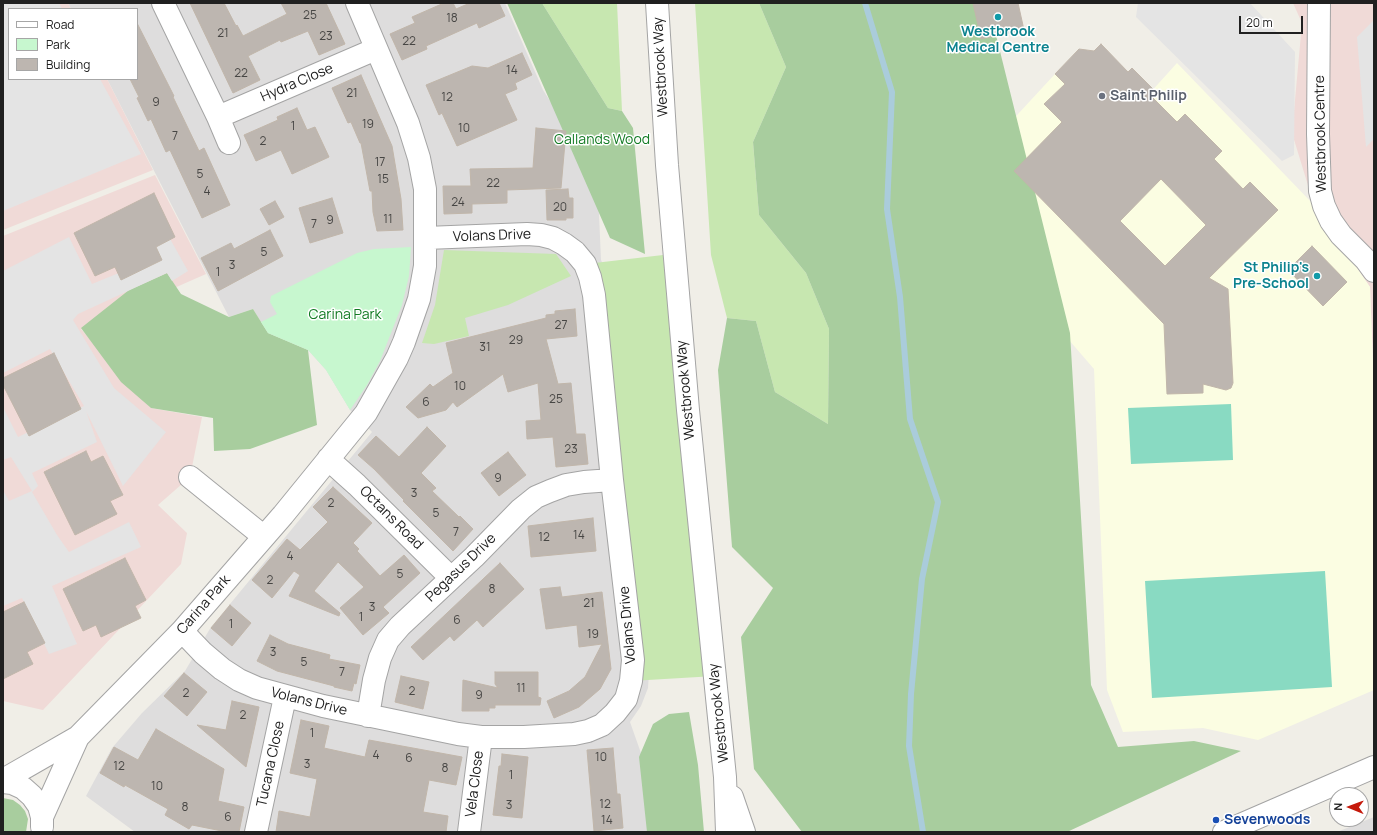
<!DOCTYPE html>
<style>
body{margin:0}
#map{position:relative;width:1377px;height:835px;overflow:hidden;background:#f0eee7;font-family:Manrope,sans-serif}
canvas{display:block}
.frame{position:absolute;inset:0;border:4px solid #202020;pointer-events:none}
.legend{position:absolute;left:8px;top:8px;width:130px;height:72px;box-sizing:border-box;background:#fff;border:1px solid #a6a6a6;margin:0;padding:5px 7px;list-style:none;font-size:12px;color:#202020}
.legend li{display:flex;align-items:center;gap:8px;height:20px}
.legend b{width:20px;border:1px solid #a6a6a6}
.north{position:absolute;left:1329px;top:787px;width:40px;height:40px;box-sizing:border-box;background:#fff;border:1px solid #a6a6a6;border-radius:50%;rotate:271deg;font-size:11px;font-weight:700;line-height:16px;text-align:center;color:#202020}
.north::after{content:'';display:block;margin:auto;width:14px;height:18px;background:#c5190b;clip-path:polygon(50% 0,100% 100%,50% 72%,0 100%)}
.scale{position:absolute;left:1239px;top:16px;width:64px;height:18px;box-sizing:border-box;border:2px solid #202020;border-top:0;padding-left:5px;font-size:12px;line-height:14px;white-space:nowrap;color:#202020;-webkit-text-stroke:3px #fff;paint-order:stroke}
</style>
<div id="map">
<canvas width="1377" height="835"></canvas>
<div class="frame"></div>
<ul class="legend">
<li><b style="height:5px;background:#fff"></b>Road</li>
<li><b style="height:11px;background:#c7f7cf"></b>Park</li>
<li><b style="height:11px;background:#bdb6b0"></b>Building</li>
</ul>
<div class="north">N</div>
<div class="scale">20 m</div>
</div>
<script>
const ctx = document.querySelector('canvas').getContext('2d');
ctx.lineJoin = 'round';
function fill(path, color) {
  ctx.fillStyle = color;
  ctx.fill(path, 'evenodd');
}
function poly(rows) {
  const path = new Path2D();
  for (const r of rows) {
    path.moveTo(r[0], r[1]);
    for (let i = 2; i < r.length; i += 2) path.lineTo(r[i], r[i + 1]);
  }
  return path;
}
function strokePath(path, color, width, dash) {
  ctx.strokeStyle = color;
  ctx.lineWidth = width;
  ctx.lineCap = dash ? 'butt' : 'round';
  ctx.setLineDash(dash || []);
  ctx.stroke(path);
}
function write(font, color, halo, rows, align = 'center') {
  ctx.font = font + ' Manrope,sans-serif';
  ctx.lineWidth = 3;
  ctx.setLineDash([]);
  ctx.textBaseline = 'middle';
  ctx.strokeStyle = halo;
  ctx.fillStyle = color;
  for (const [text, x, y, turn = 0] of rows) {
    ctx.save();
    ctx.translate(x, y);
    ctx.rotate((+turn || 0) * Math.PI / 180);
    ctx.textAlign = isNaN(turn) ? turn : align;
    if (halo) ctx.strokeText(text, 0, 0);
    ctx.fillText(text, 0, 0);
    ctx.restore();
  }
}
const residential = poly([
 [68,3,505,3,543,90,580,148,598,191,601,260,607,273,649,673,648,688,641,706,630,722,642,756,649,832,135,832,86,796,112,748,142,713,185,671,211,627,372,432,350,410,326,370,308,350,268,333,253,309,229,317,107,79,137,79,137,9,71,9],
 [1374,817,1374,832,1337,832]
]);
const commercial = poly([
 [3,3,68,3,71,9,9,9,9,79,107,79,153,170,3,230],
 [1293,3,1374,3,1374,387,1370,287,1314,205,1292,133,1302,23],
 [155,175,206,274,81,329,151,408,202,417,190,477,158,505,187,533,181,564,43,710,3,701,3,236]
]);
const education = poly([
 [1177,63,1314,205,1370,287,1374,387,1374,690,1258,740,1203,728,1123,732,1107,690,1094,369,1031,296,994,140,1055,74,1065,84,1044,104,1084,144,1154,99,1149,94]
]);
const grass = poly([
 [542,3,617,3,622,111,608,108],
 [695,3,759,3,786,67,753,142,759,215,806,273,829,329,828,424,775,392,756,321,727,318,711,255],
 [444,250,556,254,571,276,508,305,465,318,469,336,434,344,422,343,435,305],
 [663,255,715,676,631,681,586,264]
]);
const forest = poly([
 [507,3,542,3,608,108,622,111,633,128,645,254,610,238],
 [759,3,988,3,1070,333,1091,685,1118,747,1194,741,1241,751,1067,832,802,832,754,769,741,637,773,588,732,547,718,370,727,318,756,321,775,392,828,424,829,329,806,273,759,215,753,142,786,67],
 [167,273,181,294,229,317,253,309,268,333,308,350,317,425,250,449,214,451,213,418,151,408,121,382,81,328,129,290],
 [689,712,698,765,704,832,647,832,639,757,653,724,669,714],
 [3,798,13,800,20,805,25,811,28,819,26,832,3,832]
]);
const park = poly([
 [411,247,409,276,402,305,380,361,367,385,350,410,326,370,308,350,268,333,261,322,277,314,270,302,271,296,357,253,374,249]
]);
const pitch = poly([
 [1231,404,1233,460,1131,464,1128,408],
 [1325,571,1332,687,1152,698,1145,581]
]);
const parking = poly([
 [3,3,59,3,62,9,9,9,9,79,100,79,141,154,3,211],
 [1138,3,1250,3,1295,52,1294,155,1282,161,1136,17],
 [1374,20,1374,139,1366,147,1357,37],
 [69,237,92,284,153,259,150,246,169,237,188,271,172,281,167,273,78,314,73,320,114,388,166,432,123,486,86,411,97,442,32,473,38,486,32,492,57,535,69,552,129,522,141,547,52,586,77,644,49,654,22,598,3,606,3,490,9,501,32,491,11,457,3,460,3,407,18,437,84,406,50,349,3,373,3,271]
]);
const stream = poly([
 [865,3,892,92,887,209,900,297,910,419,938,502,922,579,911,694,909,746,923,832]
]);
const building = poly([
 [190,3,224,3,236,26,237,25,243,36,287,14,281,3,326,3,345,44,319,55,308,31,281,42,280,40,248,56,260,80,233,93,190,3],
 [444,3,453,3,456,9,470,3,499,3,505,16,479,28,477,23,426,46,427,49,402,60,390,34,415,23,412,17,444,3],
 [973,3,1018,3,1024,30,981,39,973,3],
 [137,23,174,96,173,97,199,151,204,148,230,205,202,218,170,150,166,152,151,119,148,121,137,98,139,97,130,79,137,79,137,23],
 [1101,44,1128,72,1132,68,1153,89,1149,94,1177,122,1185,114,1222,151,1214,159,1243,189,1250,182,1278,210,1209,278,1228,289,1233,383,1231,388,1226,390,1203,384,1203,393,1167,394,1164,324,1014,171,1062,122,1044,104,1065,84,1055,74,1079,49,1094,51,1101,44],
 [1161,179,1206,225,1165,266,1120,221,1161,179],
 [522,53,532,75,515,83,517,89,505,94,517,120,457,146,442,113,439,115,426,85,472,66,488,68,522,53],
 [361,75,392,146,401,199,403,230,377,231,373,212,372,191,370,191,361,143,360,143,351,122,348,123,332,88,361,75],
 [297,108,307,130,315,127,329,157,292,174,281,150,256,161,244,135,278,120,277,117,297,108],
 [536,128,566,131,561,188,507,190,507,203,472,204,472,213,444,214,443,186,471,186,470,169,533,168,536,128],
 [568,189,569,198,573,198,573,218,566,218,566,220,547,220,546,190,568,189],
 [154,193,175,237,156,247,162,260,121,280,115,267,95,276,74,233,154,193],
 [332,198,343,233,310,243,299,208,332,198],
 [275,201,284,217,269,225,260,209,275,201],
 [270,230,283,256,218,291,201,258,231,243,234,249,270,230],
 [1312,246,1347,282,1323,306,1288,270,1312,246],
 [575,309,577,336,546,339,558,384,571,383,576,434,585,434,588,464,556,467,553,437,527,439,526,421,541,420,538,383,508,392,503,374,457,407,453,402,446,410,418,418,406,407,430,384,433,387,453,373,446,343,546,318,546,315,555,314,555,311,575,309],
 [54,353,81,409,29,436,3,385,3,378,54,353],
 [427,427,446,446,421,473,436,488,432,491,459,517,460,516,473,529,453,551,403,501,404,500,374,469,358,455,376,436,399,457,427,427],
 [86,451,91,462,103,456,123,495,110,501,117,514,75,535,44,472,86,451],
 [508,452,526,475,499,496,481,473,508,452],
 [333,487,372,523,353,543,359,549,357,551,380,576,404,555,420,573,383,607,389,613,363,635,340,608,364,587,338,562,314,591,340,613,339,616,289,596,300,575,294,571,272,598,252,580,287,539,300,550,328,522,313,507,333,487],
 [593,518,596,551,531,557,528,526,593,518],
 [125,558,146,600,135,606,141,618,101,637,96,625,83,631,63,589,125,558],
 [500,563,524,589,483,627,477,620,454,641,450,636,423,660,411,647,500,563],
 [560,587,562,597,602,592,611,669,600,689,579,707,554,718,547,701,569,691,585,677,602,644,579,647,577,625,546,629,540,589,560,587],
 [24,602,45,643,27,652,33,664,3,679,3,612,24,602],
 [230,605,251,623,232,646,211,628,230,605],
 [270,635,288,644,330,655,329,659,360,665,356,684,354,683,352,691,334,687,334,686,277,671,257,661,270,635],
 [495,672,538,672,538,697,541,698,540,705,495,705,495,708,489,708,489,711,462,711,463,680,498,688,495,684,495,672],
 [184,673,207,692,187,716,164,696,184,673],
 [401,676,429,682,423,709,395,702,401,676],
 [232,701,259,707,246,767,197,725,226,730,232,701],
 [301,720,329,726,324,748,365,757,369,740,462,757,456,785,429,780,423,812,448,816,446,832,276,832,279,811,310,817,317,779,290,773,301,720],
 [156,729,224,769,218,801,244,807,239,832,227,832,192,825,189,829,165,815,168,809,125,785,124,787,100,773,114,747,138,760,156,729],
 [613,748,617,794,620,794,623,828,594,831,587,750,613,748],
 [502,754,528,757,522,818,493,815,499,766,501,766,502,754]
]);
const minor = poly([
 [163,3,218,117,376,49],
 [657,3,667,165,688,410,725,777,727,832],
 [1319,3,1318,134,1320,191,1324,206,1331,221,1341,235,1366,260,1374,271],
 [218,117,229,143],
 [328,459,357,485,451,578],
 [190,477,263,536],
 [182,631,203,653,222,669,239,680,257,688,323,706,458,734,481,737,524,737,574,734,588,731,602,725,615,713,626,699,631,681,633,660,612,480,594,295,590,277,585,264,575,252,564,244,553,238,541,235,527,234,426,238],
 [368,716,374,680,380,658,388,640,400,626,474,557,521,509,536,497,550,491,566,485,584,482,612,480],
 [3,780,78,737,182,631,283,515,366,413,397,358,404,342,419,299,425,266,425,189,419,158,408,123,357,3],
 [3,782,12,783,23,788,32,796,39,806,42,817,42,827],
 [732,797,744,832],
 [42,817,78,737],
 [256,832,285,697],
 [469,832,481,737],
 [1224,832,1374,767]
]);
const markers = [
 [998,17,4,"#0f9aa8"],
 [1102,96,4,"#6b7280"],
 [1317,276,4,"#0f9aa8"],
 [1216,820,4,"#1a4fb4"]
];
const numberNames = [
 ["25",310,16],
 ["18",452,19],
 ["21",223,34],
 ["23",326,37],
 ["22",409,42],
 ["14",512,71],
 ["22",241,74],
 ["21",352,94],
 ["12",447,98],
 ["9",156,103],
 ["19",368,125],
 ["1",293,127],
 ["10",464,129],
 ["7",175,137],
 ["2",263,142],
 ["17",380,163],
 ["5",200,175],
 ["15",383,180],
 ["22",493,184],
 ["4",207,192],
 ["24",458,203],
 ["20",560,208],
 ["11",388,220],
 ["9",330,221],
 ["7",314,225],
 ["5",264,253],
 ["3",232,266],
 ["1",218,273],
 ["27",561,326],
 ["29",516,341],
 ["31",485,348],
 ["10",460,387],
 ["25",556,400],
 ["6",426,403],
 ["23",571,450],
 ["9",498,479],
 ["3",414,494],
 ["2",331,504],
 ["5",436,514],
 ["7",456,533],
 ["14",579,536],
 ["12",544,538],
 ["4",290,557],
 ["5",400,575],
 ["2",270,581],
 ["8",492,590],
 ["21",589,604],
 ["3",372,608],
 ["1",361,618],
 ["6",457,621],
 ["1",231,625],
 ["19",593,635],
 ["3",273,653],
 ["5",304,663],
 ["7",342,673],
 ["11",521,689],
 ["2",412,692],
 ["2",186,694],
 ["9",479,696],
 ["2",243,716],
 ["1",312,734],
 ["4",376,756],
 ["10",601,758],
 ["6",409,759],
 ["3",307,765],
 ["12",119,767],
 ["8",445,769],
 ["1",511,776],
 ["10",157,787],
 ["12",605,805],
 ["3",509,806],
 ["8",185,808],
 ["6",228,818],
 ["14",607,821]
];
const cultureNames = [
 ["Westbrook",998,32],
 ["Medical Centre",998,48],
 ["St Philip's",1309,268,"right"],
 ["Pre-School",1309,284,"right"]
];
const streetNames = [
 ["Westbrook Way",661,67,-93],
 ["Hydra Close",297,83,-23],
 ["Westbrook Centre",1321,134,-91],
 ["Volans Drive",492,236,-2],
 ["Westbrook Way",686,390,-95],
 ["Octans Road",391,518,45],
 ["Pegasus Drive",461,568,-44],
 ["Carina Park",204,605,-49],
 ["Volans Drive",628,625,-95],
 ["Volans Drive",309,702,14],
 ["Westbrook Way",719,713,-96],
 ["Tucana Close",271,764,-78],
 ["Vela Close",475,784,-83]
];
const worshipNames = [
 ["Saint Philip",1110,96]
];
const parkNames = [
 ["Callands Wood",602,140],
 ["Carina Park",345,315]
];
const transitNames = [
 ["Sevenwoods",1224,820]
];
fill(residential, '#dedddd');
fill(commercial, '#f0dad7');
fill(education, '#fbfde2');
fill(grass, '#c7e7b0');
fill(forest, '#a8cd9e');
fill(park, '#c7f7cf');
fill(pitch, '#89dac2');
fill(parking, '#e4e4e4');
strokePath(stream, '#aaccdb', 6);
fill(building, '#bdb6b0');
strokePath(building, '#c1b6aa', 1);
strokePath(minor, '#a4a4a4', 24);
strokePath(minor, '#fff', 22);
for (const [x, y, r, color] of markers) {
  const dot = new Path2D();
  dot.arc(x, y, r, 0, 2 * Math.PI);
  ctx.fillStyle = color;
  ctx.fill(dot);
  strokePath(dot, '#fff', 1.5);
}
write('12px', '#474644', null, numberNames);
write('bold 14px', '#0d838f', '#fff', cultureNames);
write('14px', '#202020', '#fff', streetNames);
write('bold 14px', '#5b616d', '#fff', worshipNames, 'left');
write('14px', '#127a23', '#fff', parkNames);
write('bold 14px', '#164399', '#fff', transitNames, 'left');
</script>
